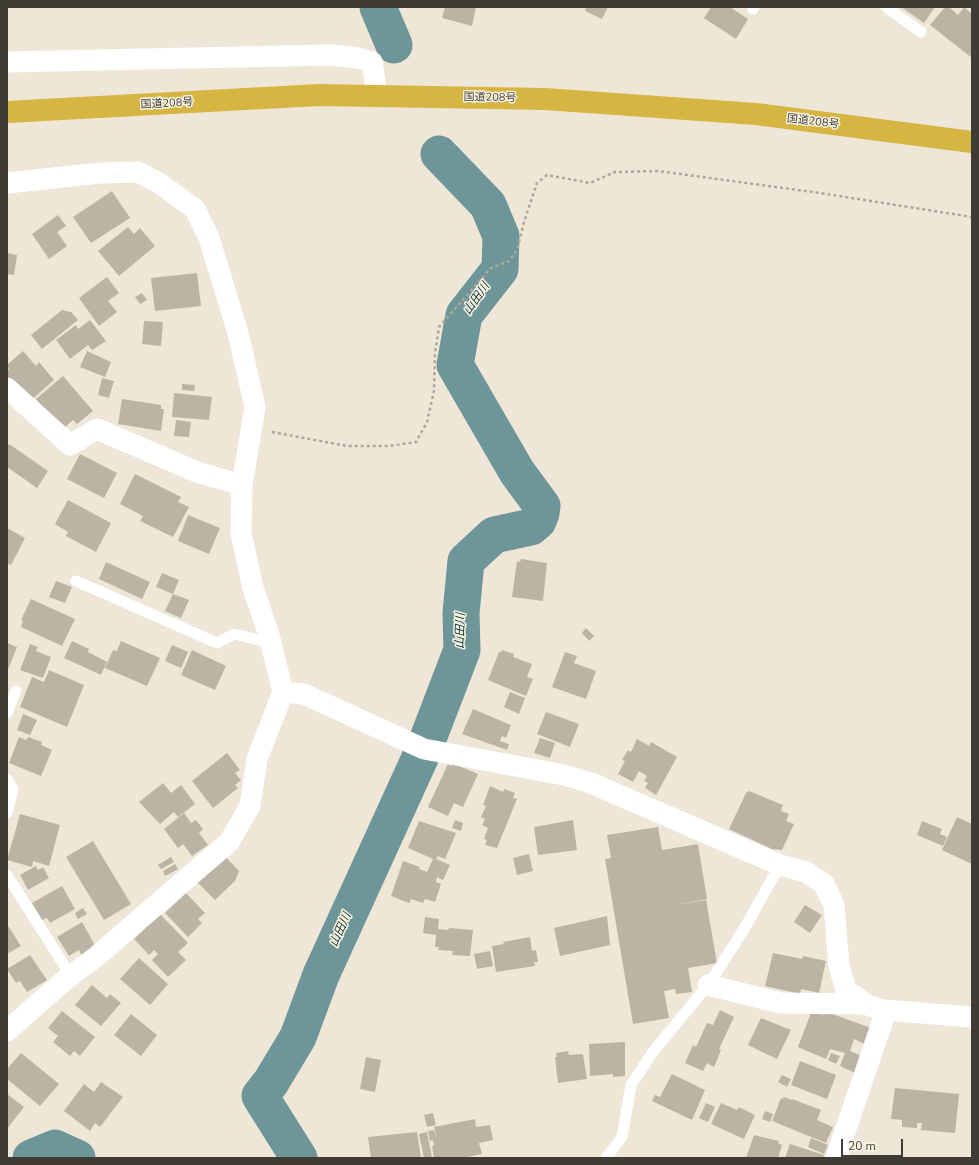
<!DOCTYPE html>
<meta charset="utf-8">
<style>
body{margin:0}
#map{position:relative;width:979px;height:1165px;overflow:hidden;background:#eee7d7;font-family:"Nunito Sans",sans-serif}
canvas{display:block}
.frame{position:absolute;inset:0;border:8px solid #3f3c36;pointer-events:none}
.scale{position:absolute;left:841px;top:1139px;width:62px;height:18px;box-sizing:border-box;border:2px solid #3f3c36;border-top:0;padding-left:5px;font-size:12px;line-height:14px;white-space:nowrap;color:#3f3c36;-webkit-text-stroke:3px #fbf5e4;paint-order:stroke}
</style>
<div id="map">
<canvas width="979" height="1165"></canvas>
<div class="frame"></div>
<div class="scale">20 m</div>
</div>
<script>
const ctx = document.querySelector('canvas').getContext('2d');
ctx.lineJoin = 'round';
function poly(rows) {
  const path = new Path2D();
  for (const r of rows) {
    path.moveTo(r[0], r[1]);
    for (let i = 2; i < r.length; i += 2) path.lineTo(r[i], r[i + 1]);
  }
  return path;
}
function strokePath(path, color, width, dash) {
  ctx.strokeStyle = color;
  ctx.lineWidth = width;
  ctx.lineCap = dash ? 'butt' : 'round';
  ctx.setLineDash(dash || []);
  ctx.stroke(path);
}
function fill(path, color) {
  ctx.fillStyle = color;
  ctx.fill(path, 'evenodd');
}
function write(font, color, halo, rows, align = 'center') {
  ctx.font = font + ' "Nunito Sans","Noto Sans JP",sans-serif';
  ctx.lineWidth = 3;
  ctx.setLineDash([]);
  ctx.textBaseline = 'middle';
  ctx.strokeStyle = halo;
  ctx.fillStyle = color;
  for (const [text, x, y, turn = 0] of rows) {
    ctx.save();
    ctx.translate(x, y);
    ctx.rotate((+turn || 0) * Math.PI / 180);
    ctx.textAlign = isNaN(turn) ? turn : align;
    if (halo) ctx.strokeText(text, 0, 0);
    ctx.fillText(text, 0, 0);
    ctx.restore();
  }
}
const river = poly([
 [378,7,394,45],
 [31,1158,55,1148,77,1158],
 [299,1158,260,1096,271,1082,298,1037,321,975,424,749,462,650,461,613,466,561,494,535,531,527,538,521,541,513,542,506,517,472,455,365,464,315,500,269,501,236,488,205,439,154]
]);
const building = poly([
 [445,7,476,7,472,26,442,18],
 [586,7,608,7,602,19,585,11],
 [711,7,730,7,748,19,736,39,704,18],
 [901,7,935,7,924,23],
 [945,7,949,7,958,15,964,7,972,14,972,58,930,25],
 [112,191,130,218,91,243,73,217],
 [58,215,66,226,57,232,67,246,49,259,32,234],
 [128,227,134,234,140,228,155,246,119,276,98,251],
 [7,253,17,255,14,275,7,274],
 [197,273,201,306,155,311,151,278],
 [107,277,119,293,108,301,117,312,99,326,79,298],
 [142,293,147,300,140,304,135,297],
 [62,310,71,312,78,320,42,349,31,335],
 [90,320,106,341,92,350,88,345,70,359,56,340,76,325,78,329],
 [144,321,163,322,161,346,142,344],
 [23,351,36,366,39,362,54,380,29,402,7,378,7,371,9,369,7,365],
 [87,351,111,362,105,377,80,367],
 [63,376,93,411,77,424,73,420,61,431,36,399],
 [102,378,114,381,109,398,98,395],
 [182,384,195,385,194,391,182,390],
 [174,393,212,397,209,420,172,417],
 [122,399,161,405,161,409,164,409,161,431,118,424],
 [176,420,191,422,189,437,174,436],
 [9,444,48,471,37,488,7,467,7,446],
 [80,454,117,473,104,498,67,479],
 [135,474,181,497,178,502,189,507,173,537,140,521,143,516,120,504],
 [68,500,111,523,96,552,66,536,68,532,55,524],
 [188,515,220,528,209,554,178,541],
 [7,528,25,538,11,565,7,563],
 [521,559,547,563,543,601,512,597,517,561,520,562],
 [106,562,150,582,142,599,99,579],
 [162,573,179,580,173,594,189,600,181,618,165,611,173,594,156,587],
 [56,581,72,587,65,603,49,597],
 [31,599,75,619,62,646,21,627,23,621,21,620],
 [586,628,594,636,589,641,582,633],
 [72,641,89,649,88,652,107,662,101,675,64,658],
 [121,641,160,658,147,686,105,668,113,650,117,651],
 [7,643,17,647,7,672],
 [30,644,38,647,36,651,51,657,43,678,20,670],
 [172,645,188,652,181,668,165,661],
 [192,650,226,666,215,690,181,675],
 [502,650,514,654,513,657,532,664,527,677,533,679,526,696,488,680,499,652,501,652],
 [565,652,577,656,574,663,596,671,586,699,552,687],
 [49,670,84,685,67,727,20,707,32,677,44,682],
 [510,692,525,698,519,714,504,707],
 [473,709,511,725,506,738,502,736,500,741,509,744,507,750,462,734],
 [546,712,579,724,570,747,537,734],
 [23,714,37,720,30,735,17,730],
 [19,737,26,740,28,737,42,742,41,745,52,750,41,776,9,763],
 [540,738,555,743,550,758,534,753],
 [637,739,649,746,651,742,677,757,656,795,645,788,648,783,644,781,647,776,639,771,633,782,618,774,625,761,622,760,628,750,631,752],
 [227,753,240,770,235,773,241,780,235,785,238,788,213,808,192,781],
 [452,763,478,774,463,807,454,803,448,816,428,807,448,764,451,766],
 [163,783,171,793,181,785,195,804,178,817,174,812,160,824,139,802],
 [490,786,503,792,504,789,515,793,513,798,517,799,497,848,485,845,487,840,484,839,488,828,482,825,485,819,481,817,486,806,483,805],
 [749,791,783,805,781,811,789,814,786,821,794,824,782,850,772,849,729,829,746,793],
 [184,813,191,823,196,820,203,829,199,833,208,845,192,856,183,844,178,848,164,829],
 [20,814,60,825,49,866,33,861,32,867,7,860],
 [957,817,972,824,972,864,942,850],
 [455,820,463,823,461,831,452,828],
 [573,820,577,850,538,855,534,827],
 [419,821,456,833,445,859,438,856,436,859,450,865,443,880,437,877,436,882,441,884,435,902,425,899,423,903,411,899,409,903,391,896,403,861,420,867,419,869,427,872,433,859,408,848],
 [922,821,942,829,940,834,947,837,943,846,917,835],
 [658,827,662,850,698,844,707,899,674,905,706,900,717,963,688,968,692,992,676,994,675,989,664,991,669,1018,633,1024,605,859,611,858,607,835],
 [93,841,131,904,104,920,66,857],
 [529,854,533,871,517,875,513,858],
 [224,855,239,871,235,881,215,900,196,881],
 [171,857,174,862,161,869,158,865],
 [175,864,178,869,165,876,163,871],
 [36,866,38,870,43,867,49,878,28,890,20,875],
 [62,886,75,909,50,923,47,918,42,920,32,903],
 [186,893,205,913,198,919,202,923,188,937,165,913],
 [805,905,822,915,810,933,794,922],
 [83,908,87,914,78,919,75,913],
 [160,914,188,943,178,952,186,960,168,977,152,960,158,954,154,950,149,955,134,939],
 [607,916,610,945,560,956,554,928],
 [425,917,439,919,438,929,448,930,449,928,473,930,470,956,452,955,453,951,438,950,439,947,435,947,436,935,423,933],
 [82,922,96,947,82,956,79,950,69,956,57,937],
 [7,924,21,946,7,954],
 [530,937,532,951,536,950,538,962,534,962,535,966,496,972,492,946,504,944,503,942],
 [490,951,493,966,477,969,474,954],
 [773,953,802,959,803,956,826,961,819,993,801,989,800,994,765,986],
 [30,955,47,980,27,992,20,981,16,983,7,969],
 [139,958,168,984,150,1005,120,979],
 [92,985,107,998,110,994,121,1003,101,1026,75,1005],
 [720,1010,734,1017,719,1049,721,1050,714,1067,707,1063,703,1071,685,1063,693,1045,696,1047,707,1023,713,1025],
 [812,1010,823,1015,824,1011,874,1029,867,1045,854,1039,850,1051,862,1056,855,1073,840,1066,845,1053,830,1049,826,1059,798,1047],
 [62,1011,95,1037,80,1056,74,1051,70,1056,53,1042,58,1036,48,1028],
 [131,1014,157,1035,141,1056,114,1035],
 [761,1018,791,1030,777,1059,748,1045],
 [625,1042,625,1076,613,1077,613,1074,590,1076,589,1044],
 [568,1051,569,1055,583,1054,587,1079,558,1083,555,1057,557,1057,556,1053],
 [21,1053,59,1084,40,1106,7,1079,7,1069],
 [831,1053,840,1056,836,1064,828,1060],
 [366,1057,381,1060,375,1092,360,1089],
 [800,1061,836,1075,827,1099,791,1085],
 [672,1074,705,1090,692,1120,652,1101,655,1095,660,1097],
 [782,1075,791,1079,787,1087,778,1082],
 [101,1082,123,1097,100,1127,95,1123,90,1131,64,1111,84,1084,94,1092],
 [895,1088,959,1094,955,1133,921,1130,922,1123,917,1123,917,1128,902,1127,902,1120,891,1119],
 [7,1094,24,1107,7,1129],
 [784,1097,792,1100,792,1099,821,1110,817,1120,833,1127,826,1143,772,1121,781,1098,783,1099],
 [706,1103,715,1107,708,1122,699,1118],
 [721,1103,737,1110,739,1107,755,1115,744,1139,711,1124],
 [765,1111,773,1114,770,1122,762,1119],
 [433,1113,436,1125,427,1127,424,1115],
 [475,1119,476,1127,490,1125,493,1140,479,1143,482,1154,462,1158,434,1158,432,1146,434,1145,433,1140,430,1141,428,1131,434,1130,437,1140,434,1127],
 [417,1132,421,1158,371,1158,368,1137],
 [427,1132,432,1158,424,1158,419,1134],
 [754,1135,779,1141,778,1143,782,1145,778,1158,746,1158],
 [811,1138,828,1145,824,1154,808,1147],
 [790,1144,824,1155,823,1158,785,1158]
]);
const path = poly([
 [272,432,347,446,389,446,416,442,427,422,434,391,435,353,439,327,491,268,509,261,517,250,524,222,537,183,547,175,590,183,615,172,658,171,820,193,972,217]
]);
const lane = poly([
 [886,7,921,32],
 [753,9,754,7],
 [76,581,217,643,234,634,271,643],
 [7,713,16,691],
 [7,779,13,789,7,813],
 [7,875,71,976],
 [606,1158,622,1137,631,1085,653,1052,711,981,744,929,780,865]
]);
const street = poly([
 [7,62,330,55,358,58,372,62,377,96],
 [7,183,100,173,138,172,159,183,195,209,209,238,238,333,255,407,242,485,241,533,253,588,269,635,283,692,304,694,424,749,564,775,591,783,780,865,806,872,824,884,834,905,839,966,846,990,867,1005,883,1010,972,1017],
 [7,388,70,445,97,429,197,472,242,485],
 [708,985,781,1003,865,1004],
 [7,1031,64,981,97,956,229,842,250,806,257,759,283,692],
 [836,1158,886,1011]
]);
const highway = poly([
 [7,112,319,95,545,99,756,114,972,142]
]);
const streetNames = [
 ["国道208号",490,98,1],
 ["国道208号",167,104,-3],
 ["国道208号",813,122,7]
];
const waterNames = [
 ["山田川",477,299,-55],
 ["山田川",461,631,-88],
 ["山田川",341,930,-66]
];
strokePath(river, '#6e9598', 37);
fill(building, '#bbb4a4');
strokePath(path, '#ada79b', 2.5, [3, 3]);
strokePath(lane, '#fff', 11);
strokePath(street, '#fff', 21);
strokePath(highway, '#d6b543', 22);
write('11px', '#3f3c36', '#fbf5e4', streetNames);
write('italic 12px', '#0f373a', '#fbf5e4', waterNames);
</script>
